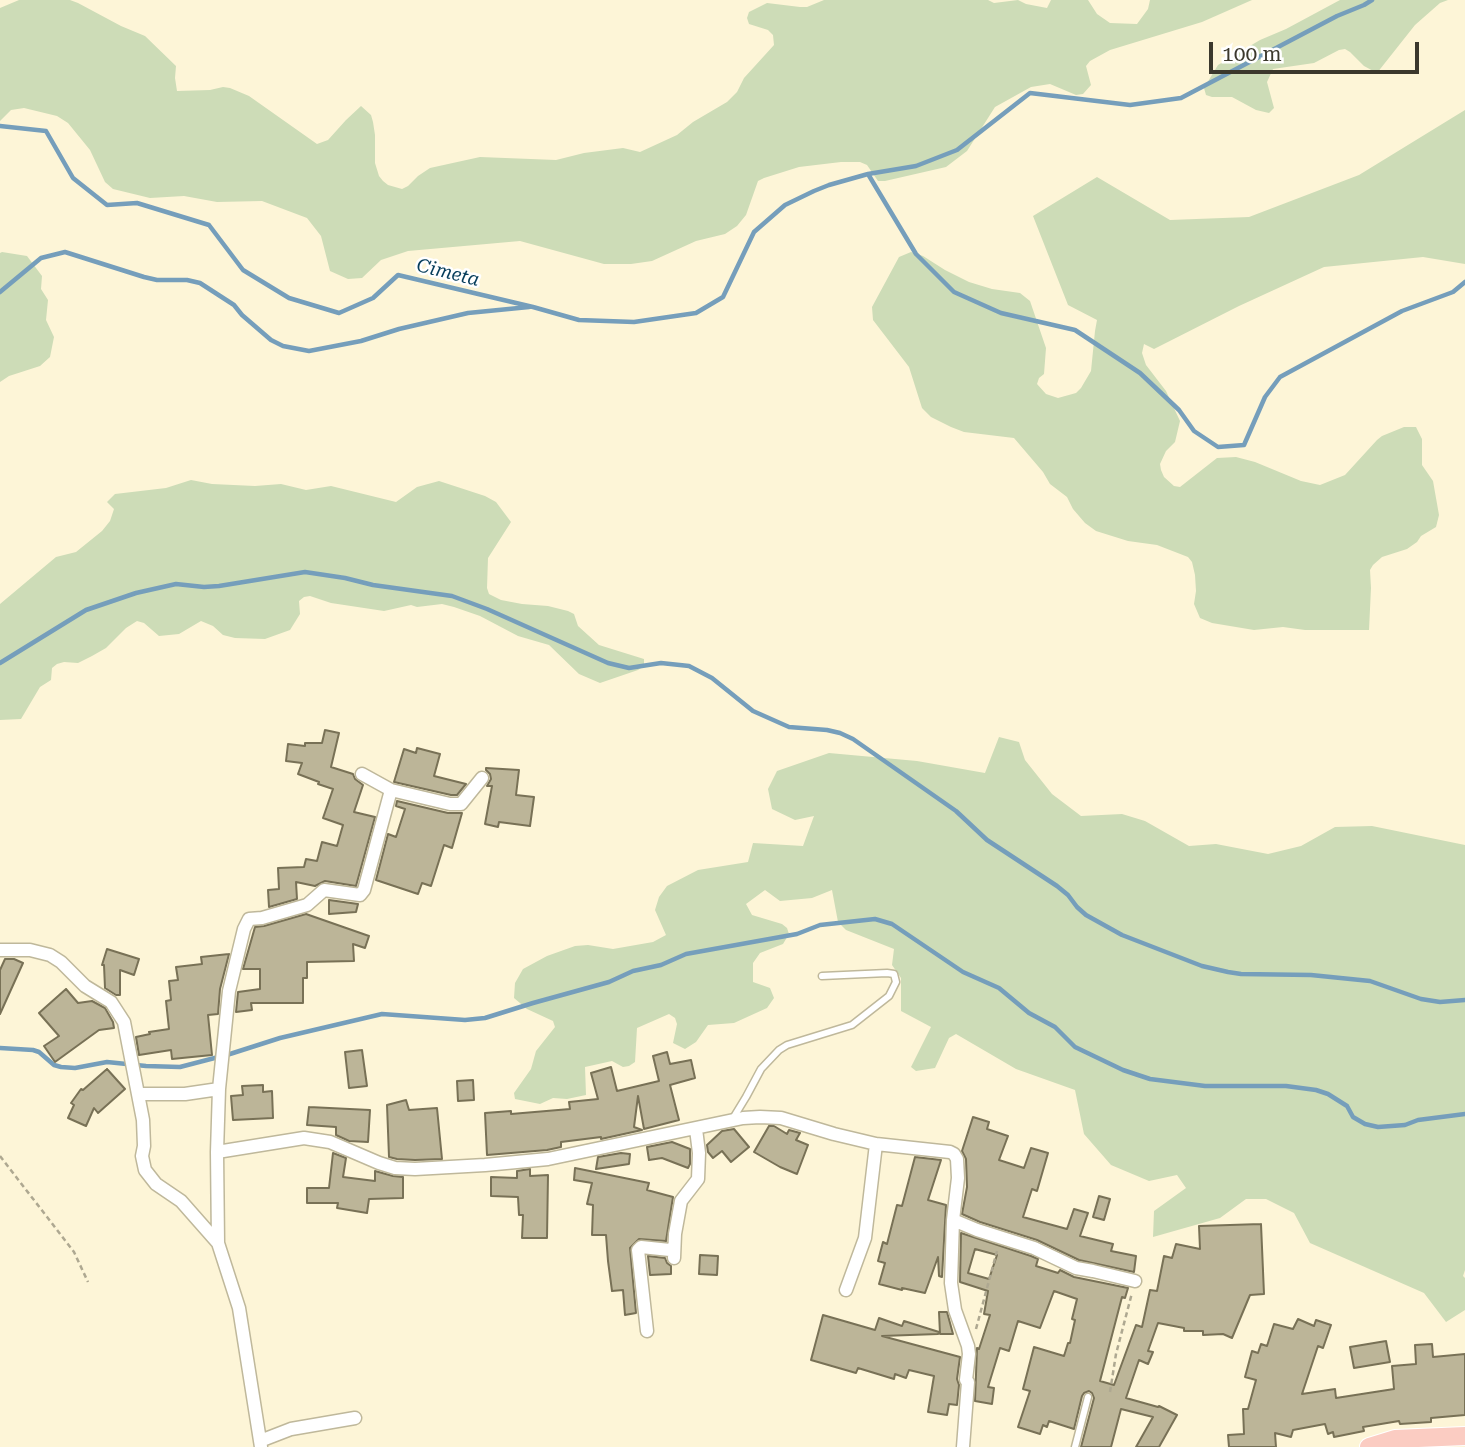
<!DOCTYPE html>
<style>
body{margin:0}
#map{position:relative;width:1465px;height:1447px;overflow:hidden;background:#fdf5d7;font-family:"Roboto Serif",serif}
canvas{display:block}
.scale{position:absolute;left:1209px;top:42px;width:210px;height:32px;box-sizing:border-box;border:4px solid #3b382c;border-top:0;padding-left:9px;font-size:21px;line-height:24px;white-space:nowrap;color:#3b382c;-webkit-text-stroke:5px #fff;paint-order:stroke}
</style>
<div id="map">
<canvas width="1465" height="1447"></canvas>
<div class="scale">100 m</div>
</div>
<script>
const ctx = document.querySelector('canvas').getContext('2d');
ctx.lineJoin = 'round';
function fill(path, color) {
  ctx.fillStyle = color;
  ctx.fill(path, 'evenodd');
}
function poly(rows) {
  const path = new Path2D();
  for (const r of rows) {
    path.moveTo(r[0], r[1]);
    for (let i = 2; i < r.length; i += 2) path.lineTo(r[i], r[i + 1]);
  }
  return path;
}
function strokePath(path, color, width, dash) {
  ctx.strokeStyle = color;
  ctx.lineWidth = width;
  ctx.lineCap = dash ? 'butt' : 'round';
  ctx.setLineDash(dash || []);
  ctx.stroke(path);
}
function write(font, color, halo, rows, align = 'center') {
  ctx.font = font + ' "Roboto Serif",serif';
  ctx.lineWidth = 5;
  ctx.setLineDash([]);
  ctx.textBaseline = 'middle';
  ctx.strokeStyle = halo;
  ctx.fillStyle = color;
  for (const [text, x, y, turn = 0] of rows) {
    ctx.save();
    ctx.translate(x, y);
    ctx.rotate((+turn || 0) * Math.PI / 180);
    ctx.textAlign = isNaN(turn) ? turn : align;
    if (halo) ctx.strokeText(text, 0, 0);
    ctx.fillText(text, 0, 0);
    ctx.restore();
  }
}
const green = poly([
 [19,0,70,0,78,3,121,26,145,36,176,66,175,78,177,91,210,90,223,87,230,88,249,96,317,144,328,140,346,120,361,106,371,115,373,122,375,135,375,163,379,176,383,181,388,185,402,189,408,186,418,176,430,168,480,157,556,160,584,153,623,148,640,152,677,135,693,122,727,102,737,92,744,78,774,45,773,35,768,30,749,24,747,18,749,12,767,3,800,7,807,7,824,0,988,0,994,3,1018,0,1026,4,1047,8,1051,0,1088,0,1097,14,1110,23,1137,24,1148,9,1150,0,1252,0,1202,22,1110,50,1090,61,1086,66,1091,85,1083,94,1076,95,1050,84,1031,87,995,107,967,151,946,167,885,181,878,181,867,165,860,162,841,162,799,167,764,178,758,181,746,215,737,226,725,234,696,241,652,261,631,264,604,264,520,241,408,251,381,260,362,278,348,279,330,271,321,236,307,218,262,201,217,202,184,196,150,198,113,189,105,182,90,150,68,123,57,116,24,108,11,110,0,121,0,8],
 [1340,0,1448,0,1440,3,1415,25,1377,73,1364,66,1350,52,1345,49,1339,50,1314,63,1273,69,1267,82,1274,108,1269,113,1256,110,1232,97,1212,97,1206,95,1204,88,1218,65,1260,40,1286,29],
 [1465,110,1465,264,1423,257,1324,267,1239,306,1154,349,1144,344,1142,353,1146,365,1166,391,1180,421,1175,442,1166,451,1160,464,1161,470,1164,477,1174,486,1180,487,1217,458,1236,457,1255,462,1301,481,1320,485,1345,475,1377,440,1382,436,1404,427,1416,427,1422,439,1422,465,1433,481,1439,515,1436,527,1421,536,1417,542,1407,549,1382,557,1373,565,1370,570,1371,588,1369,630,1305,630,1283,627,1254,630,1212,623,1200,618,1194,604,1196,591,1195,575,1192,562,1188,557,1157,545,1128,541,1096,531,1085,523,1073,509,1067,497,1050,484,1043,472,1014,438,964,432,951,427,931,417,922,408,909,367,873,320,872,307,899,257,911,252,923,256,945,270,969,282,992,289,1020,293,1030,301,1046,348,1044,374,1039,378,1037,384,1046,394,1058,398,1076,393,1081,388,1091,371,1095,331,1097,320,1068,305,1033,216,1097,177,1170,220,1249,217,1359,175],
 [2,252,27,256,42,276,41,289,48,300,46,320,54,337,50,357,40,366,9,376,0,382,0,253],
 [191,480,212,484,255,486,281,484,306,490,331,486,396,502,417,487,439,481,485,496,496,502,511,522,488,558,487,588,489,594,501,600,522,604,548,606,568,611,574,614,578,626,599,645,644,659,644,666,638,670,600,683,579,674,549,645,518,636,480,616,454,607,442,604,417,607,411,605,384,611,331,603,310,596,304,597,299,601,300,614,290,630,265,639,235,638,223,635,213,626,201,621,179,634,159,636,144,623,137,621,126,628,106,648,92,656,78,663,64,662,57,664,52,668,51,680,40,687,21,719,0,720,0,604,56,557,76,552,102,531,110,521,114,509,107,502,115,494,166,488],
 [999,737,1019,742,1025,760,1052,794,1081,816,1122,814,1145,821,1189,846,1216,844,1268,854,1301,846,1335,827,1372,826,1465,845,1465,1270,1463,1276,1465,1278,1465,1310,1446,1322,1424,1293,1310,1243,1294,1213,1266,1199,1246,1199,1220,1218,1153,1237,1154,1211,1186,1188,1177,1175,1149,1181,1111,1165,1084,1134,1075,1090,1016,1069,956,1034,949,1038,935,1068,916,1071,911,1067,931,1027,901,1011,901,978,892,965,894,949,846,930,838,922,832,890,812,898,780,901,765,890,746,904,752,915,782,924,787,928,789,934,783,944,760,953,753,963,753,982,770,988,774,998,767,1008,734,1023,708,1025,696,1042,685,1049,673,1043,677,1024,675,1018,669,1014,637,1028,635,1062,629,1066,623,1067,612,1061,585,1067,586,1095,567,1099,553,1098,540,1104,515,1099,514,1093,531,1069,536,1051,555,1027,553,1021,527,1009,514,998,515,983,523,969,547,956,575,946,588,945,613,949,653,942,666,935,655,910,659,897,667,886,698,870,748,862,753,843,803,846,814,816,795,820,772,809,768,789,777,771,829,753,917,761,985,773]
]);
const stream = poly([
 [0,126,46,131,73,178,107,205,137,203,209,225,243,270,289,298,339,313,373,298,398,275,533,307,579,320,634,322,696,313,723,297,754,232,785,205,814,191,829,185,868,174,916,166,957,150,1030,93,1130,105,1181,98,1337,16,1364,5,1372,0],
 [868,174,916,254,954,292,1001,313,1075,330,1140,373,1179,410,1194,431,1218,447,1244,445,1265,397,1280,377,1402,311,1453,292,1465,282],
 [0,292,41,258,65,252,144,277,157,280,187,280,200,283,234,305,242,315,271,340,283,346,309,351,361,341,399,329,468,313,529,307],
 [0,663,86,610,136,593,176,584,204,587,219,586,305,572,345,578,373,585,452,596,487,609,608,663,629,668,661,663,689,666,712,678,753,711,789,727,827,730,840,733,853,739,956,811,987,840,1057,886,1068,895,1077,907,1086,915,1122,935,1202,966,1228,972,1241,974,1311,975,1370,981,1421,999,1440,1002,1465,1000],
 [0,1048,33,1050,39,1052,54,1065,61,1067,75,1068,107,1062,146,1066,180,1067,230,1054,280,1038,382,1014,465,1020,485,1018,533,1003,609,982,633,971,661,965,686,954,797,934,820,925,875,919,892,924,963,972,999,988,1029,1013,1055,1027,1075,1047,1123,1070,1150,1079,1205,1086,1286,1086,1316,1090,1328,1094,1347,1106,1353,1117,1365,1124,1378,1127,1405,1125,1418,1120,1465,1114]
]);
const building = poly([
 [325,730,339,733,331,767,353,774,355,779,363,785,354,812,375,817,356,886,325,881,315,886,296,882,297,899,269,907,268,890,279,889,278,868,304,867,306,859,317,861,322,842,337,846,343,825,323,818,333,789,318,784,319,782,298,774,302,763,286,761,288,744,305,746,305,743,322,743,325,730],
 [417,748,440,754,434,776,466,784,457,795,451,795,394,782,404,749,416,753,417,748],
 [486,768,519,770,516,795,534,797,530,826,499,822,498,827,485,824,492,786,487,786,491,779,490,774,486,770,486,768],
 [397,801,448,813,462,813,452,848,444,845,431,886,422,883,418,894,376,880,388,834,396,837,405,809,396,806,397,801],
 [329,900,358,904,356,912,329,914,329,900],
 [306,914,369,936,365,948,353,944,354,961,307,962,307,978,303,978,303,1003,251,1003,252,1010,236,1012,238,992,260,989,260,969,243,969,255,927,264,926,306,914],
 [107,949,139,959,134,975,120,970,120,995,116,995,105,988,104,965,102,965,107,949],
 [229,954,220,989,218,1014,208,1015,212,1055,172,1059,171,1050,139,1055,136,1037,150,1034,149,1032,169,1029,166,1001,171,1000,169,981,178,980,176,967,202,964,201,957,229,954],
 [5,959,14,959,23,963,0,1014,0,970,5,959],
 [66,989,78,1003,92,1001,105,1008,113,1022,114,1028,99,1030,55,1062,44,1046,59,1036,39,1013,66,989],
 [362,1050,367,1086,349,1088,345,1052,362,1050],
 [667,1052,670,1064,691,1060,695,1078,670,1085,679,1120,644,1129,638,1096,634,1127,642,1130,601,1139,601,1137,561,1142,561,1147,547,1150,487,1155,485,1113,511,1111,511,1114,570,1109,569,1102,598,1099,591,1073,611,1067,617,1091,659,1081,653,1056,667,1052],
 [107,1069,125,1089,98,1113,94,1108,86,1126,68,1118,74,1105,71,1103,81,1089,83,1090,107,1069],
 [473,1080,474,1100,458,1101,457,1081,473,1080],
 [263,1085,263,1092,272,1091,273,1118,233,1120,231,1096,243,1095,242,1086,263,1085],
 [406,1100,409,1110,437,1108,442,1159,415,1160,397,1159,389,1157,387,1105,406,1100],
 [309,1107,370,1110,368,1142,349,1141,336,1135,336,1127,307,1125,309,1107],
 [973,1117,989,1122,987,1129,1008,1136,999,1160,1024,1168,1031,1148,1048,1153,1037,1191,1032,1189,1023,1217,1067,1229,1074,1209,1088,1213,1080,1236,1113,1244,1111,1251,1136,1256,1134,1272,1079,1260,1037,1240,980,1222,962,1214,967,1187,966,1159,962,1151,973,1117],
 [769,1126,774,1126,787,1134,789,1130,800,1133,796,1140,808,1145,797,1174,780,1167,754,1152,769,1126],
 [734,1129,749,1147,731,1162,722,1151,713,1158,708,1152,707,1145,722,1131,734,1129],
 [672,1142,690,1149,690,1164,688,1168,662,1158,649,1160,647,1147,672,1142],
 [333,1153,346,1158,343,1177,375,1181,375,1171,393,1176,403,1177,403,1198,369,1199,367,1213,337,1208,338,1203,307,1203,307,1188,329,1188,333,1153],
 [621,1153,630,1154,629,1164,596,1169,598,1157,621,1153],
 [915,1157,941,1160,928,1200,946,1205,942,1277,939,1276,938,1257,925,1293,902,1288,902,1290,879,1284,885,1263,878,1261,883,1242,887,1244,897,1205,902,1206,915,1157],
 [575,1168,649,1183,647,1190,673,1197,666,1241,639,1239,630,1248,636,1313,625,1315,623,1290,612,1291,608,1261,606,1235,592,1235,593,1205,587,1204,592,1183,574,1180,575,1168],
 [530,1169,530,1176,548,1175,547,1238,522,1238,523,1215,519,1215,518,1197,491,1196,491,1177,517,1178,517,1171,530,1169],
 [1099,1196,1110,1199,1104,1220,1093,1217,1099,1196],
 [1261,1224,1264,1294,1250,1295,1232,1338,1223,1334,1203,1335,1203,1331,1184,1331,1184,1328,1158,1323,1148,1351,1153,1352,1148,1364,1139,1360,1126,1398,1158,1407,1159,1406,1177,1415,1159,1447,1136,1447,1153,1417,1121,1409,1111,1447,1081,1447,1094,1398,1092,1393,1089,1391,1084,1393,1082,1396,1074,1429,1049,1421,1047,1427,1043,1425,1040,1434,1018,1427,1030,1391,1023,1389,1034,1347,1064,1356,1068,1343,1070,1343,1075,1320,1072,1319,1077,1299,1054,1291,1040,1328,1018,1321,1009,1351,1000,1348,988,1387,994,1388,992,1404,975,1401,977,1348,979,1349,990,1315,984,1314,988,1291,960,1282,961,1233,1031,1256,1038,1259,1036,1266,1058,1273,1060,1270,1074,1277,1128,1288,1125,1298,1122,1297,1100,1381,1114,1385,1136,1325,1142,1327,1150,1290,1157,1291,1164,1256,1172,1258,1176,1244,1200,1249,1199,1226,1261,1224],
 [975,1249,997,1255,989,1279,968,1273,975,1249],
 [700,1255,718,1256,717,1275,699,1274,700,1255],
 [648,1256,665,1258,667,1263,671,1266,671,1274,650,1275,648,1256],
 [939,1312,947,1312,953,1334,940,1334,939,1312],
 [823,1315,875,1330,879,1318,902,1326,904,1321,939,1332,938,1334,882,1336,960,1357,957,1379,959,1385,957,1405,949,1404,947,1415,928,1412,934,1376,909,1370,906,1378,895,1374,894,1379,858,1368,856,1373,811,1360,823,1315],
 [1298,1319,1314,1326,1316,1320,1331,1325,1323,1348,1318,1346,1302,1394,1335,1389,1336,1398,1394,1389,1392,1366,1416,1364,1415,1345,1432,1344,1433,1357,1465,1354,1465,1415,1431,1418,1431,1422,1400,1424,1399,1421,1363,1427,1364,1431,1334,1437,1333,1432,1328,1434,1325,1424,1293,1430,1291,1437,1275,1433,1276,1447,1229,1447,1228,1435,1244,1434,1243,1409,1248,1409,1256,1380,1245,1377,1252,1351,1258,1353,1261,1344,1267,1346,1274,1324,1293,1329,1298,1319],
 [1386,1341,1390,1362,1354,1368,1350,1347,1386,1341]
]);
const path = poly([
 [0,1156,74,1252,88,1282],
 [976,1329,997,1251],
 [1110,1392,1116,1354,1132,1293]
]);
const lane = poly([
 [732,1120,746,1097,761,1069,779,1050,787,1045,852,1025,889,996,896,982,894,974,887,973,822,976],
 [1075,1447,1088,1397]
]);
const street = poly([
 [391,790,450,804,461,804,482,778],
 [0,950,30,950,50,955,61,962,85,986,111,1002,124,1022,143,1120,144,1146,142,1156,145,1170,156,1184,181,1201,218,1243],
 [138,1094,185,1094,219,1089],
 [217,1152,304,1138,330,1142,379,1163,395,1168,415,1169,485,1165,548,1159,743,1118,760,1117,781,1118,834,1134,876,1144,950,1152,954,1154,957,1159,958,1178,953,1220,977,1230,1034,1248,1076,1268,1093,1271,1135,1281],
 [953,1220,951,1283,955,1310,968,1346,969,1354,966,1380,968,1382,963,1447],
 [674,1258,675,1234,681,1201,698,1179,699,1153,696,1129],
 [846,1290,865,1238,876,1144],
 [647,1331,638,1250,641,1247,670,1250,674,1247],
 [260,1441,291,1429,355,1418],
 [261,1447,239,1308,218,1243,217,1152,219,1089,229,991,244,929,249,919,262,918,307,905,324,890,360,895,364,890,391,790,362,774]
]);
const primary = poly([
 [1369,1447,1395,1439,1465,1436]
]);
const waterNames = [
 ["Cimeta",448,273,14]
];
fill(green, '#cddcb7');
strokePath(stream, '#759ebb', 4.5);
fill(building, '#bcb598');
strokePath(building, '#787156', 2);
strokePath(lane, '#bfb89b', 9);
strokePath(street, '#bfb89b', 15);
strokePath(primary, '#fff', 20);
strokePath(path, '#aea891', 2.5, [5, 3.5]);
strokePath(lane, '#fff', 6);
strokePath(street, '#fff', 12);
strokePath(primary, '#fbccc2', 18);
write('italic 19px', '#063d5b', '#fff', waterNames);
</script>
